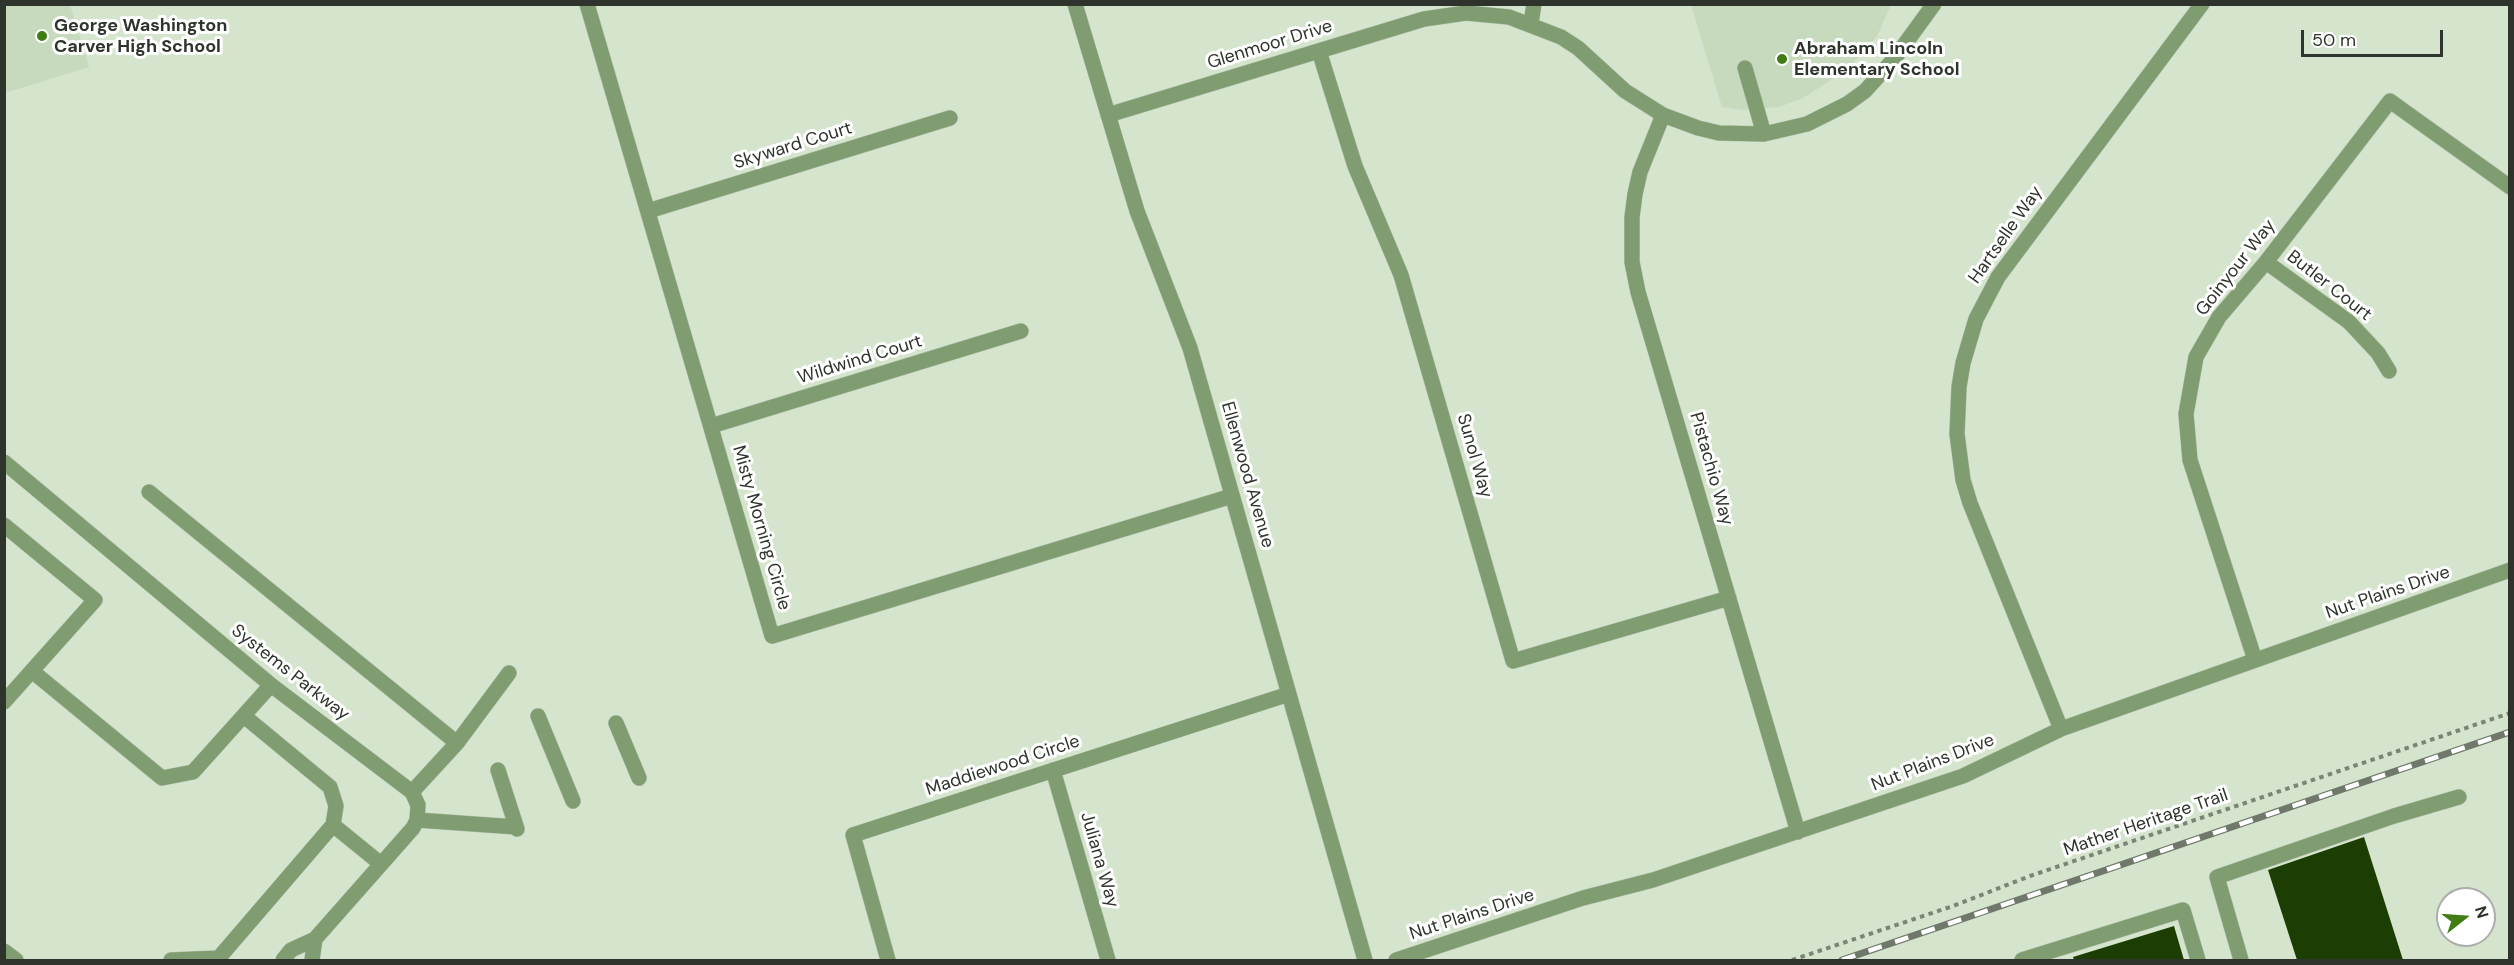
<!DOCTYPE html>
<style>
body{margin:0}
#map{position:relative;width:2514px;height:965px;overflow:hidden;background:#d5e4cd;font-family:"DM Sans",sans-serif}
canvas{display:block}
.frame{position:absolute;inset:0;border:6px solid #2e342b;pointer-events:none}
.north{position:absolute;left:2436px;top:887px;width:60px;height:60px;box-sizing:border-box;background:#fff;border:2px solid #abaeaa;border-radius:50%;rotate:73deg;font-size:16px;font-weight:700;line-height:24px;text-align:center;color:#2e342b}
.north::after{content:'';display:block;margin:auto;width:21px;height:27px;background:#427c14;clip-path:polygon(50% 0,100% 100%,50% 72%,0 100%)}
.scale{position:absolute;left:2301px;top:30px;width:142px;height:27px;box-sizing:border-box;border:3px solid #2e342b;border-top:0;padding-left:8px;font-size:18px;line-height:21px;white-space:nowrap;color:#2e342b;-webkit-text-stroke:4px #fff;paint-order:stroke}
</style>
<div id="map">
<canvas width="2514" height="965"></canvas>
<div class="frame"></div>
<div class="north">N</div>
<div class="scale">50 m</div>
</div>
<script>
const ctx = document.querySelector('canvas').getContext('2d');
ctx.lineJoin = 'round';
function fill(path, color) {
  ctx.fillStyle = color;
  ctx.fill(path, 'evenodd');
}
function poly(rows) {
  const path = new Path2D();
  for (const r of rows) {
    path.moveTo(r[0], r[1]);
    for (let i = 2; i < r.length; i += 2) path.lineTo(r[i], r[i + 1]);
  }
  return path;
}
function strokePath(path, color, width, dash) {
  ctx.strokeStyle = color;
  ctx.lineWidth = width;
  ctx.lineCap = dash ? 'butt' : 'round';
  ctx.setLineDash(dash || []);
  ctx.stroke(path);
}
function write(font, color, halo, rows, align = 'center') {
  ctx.font = font + ' "DM Sans",sans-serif';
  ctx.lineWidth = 6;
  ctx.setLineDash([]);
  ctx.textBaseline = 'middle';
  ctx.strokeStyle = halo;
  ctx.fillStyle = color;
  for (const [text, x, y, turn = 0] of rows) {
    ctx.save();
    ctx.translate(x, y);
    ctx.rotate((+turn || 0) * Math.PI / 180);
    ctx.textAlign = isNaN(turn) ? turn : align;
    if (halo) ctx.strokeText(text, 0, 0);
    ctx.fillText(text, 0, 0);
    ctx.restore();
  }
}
const built = poly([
 [5,4,70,5,89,67,5,93],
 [1691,5,1891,5,1877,36,1847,70,1803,98,1779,107,1743,110,1722,107]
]);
const building = poly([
 [2364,837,2403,960,2297,960,2268,870],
 [2174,926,2184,960,2074,960,2073,957]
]);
const path = poly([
 [1792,960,1953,906,2030,876,2510,713]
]);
const minor = poly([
 [587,4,772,636,1232,496],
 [1075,4,1137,211,1190,348,1365,960],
 [1531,23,1534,4],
 [1319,51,1355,166,1401,275,1513,661,1729,598],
 [1745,68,1764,134],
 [1108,115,1424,19,1466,13,1509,17,1561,37,1578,48,1625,91,1663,115,1698,128,1719,133,1764,134,1807,124,1847,104,1865,91,1894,59,1934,4],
 [1663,115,1640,172,1635,194,1632,217,1632,262,1638,292,1798,832],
 [648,211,950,118],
 [2266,262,2349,322,2378,353,2389,371],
 [711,426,1021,331],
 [4,462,271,685,412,792,418,805,417,820,413,828,315,939,291,950,283,960],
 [149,492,457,743,509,673],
 [4,525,95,600,4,702],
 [2255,660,2190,460,2186,414,2196,357,2219,317,2266,262,2390,101,2510,187],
 [32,671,162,778,193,772,271,685],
 [244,716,330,787,336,806,333,825,381,864],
 [538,716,573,801],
 [616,723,639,778],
 [2061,729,1970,503,1963,480,1957,434,1959,387,1963,363,1976,319,1998,277,2202,4],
 [498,770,517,829],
 [1053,770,1108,960],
 [412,792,457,743],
 [417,820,516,827],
 [4,951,16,960],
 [171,960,219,958],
 [217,960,333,825],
 [312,960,315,939],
 [888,960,853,835,1289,694],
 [1396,960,1583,898,1653,880,1963,776,2061,729,2510,570],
 [2022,960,2183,910,2198,960],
 [2241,960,2217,877,2394,816,2459,797]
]);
const rail = poly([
 [1842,960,2510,732]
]);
const markers = [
 [42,36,6,"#427c14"],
 [1782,59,6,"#427c14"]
];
const poiNames = [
 ["George Washington",54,26],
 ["Carver High School",54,47],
 ["Abraham Lincoln",1794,49],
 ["Elementary School",1794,70]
];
const streetNames = [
 ["Glenmoor Drive",1270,45,-17],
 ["Skyward Court",793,146,-17],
 ["Hartselle Way",2006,235,-55],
 ["Goinyour Way",2236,268,-52],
 ["Butler Court",2329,286,38],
 ["Wildwind Court",860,360,-17],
 ["Sunol Way",1474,456,74],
 ["Pistachio Way",1711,469,74],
 ["Ellenwood Avenue",1247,475,74],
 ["Misty Morning Circle",761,528,74],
 ["Nut Plains Drive",2388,593,-19],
 ["Systems Parkway",290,673,38],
 ["Nut Plains Drive",1933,763,-21],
 ["Maddiewood Circle",1003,766,-18],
 ["Mather Heritage Trail",2146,823,-19],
 ["Juliana Way",1099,860,74],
 ["Nut Plains Drive",1472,915,-18]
];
fill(built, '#c7dabd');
fill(building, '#1d3e02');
strokePath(minor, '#b4c1ad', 16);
strokePath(path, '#7b8575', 4, [4.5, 4.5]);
strokePath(minor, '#809d72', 15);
strokePath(rail, '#6f786a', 7);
strokePath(rail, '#fff', 4.5, [14]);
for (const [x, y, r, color] of markers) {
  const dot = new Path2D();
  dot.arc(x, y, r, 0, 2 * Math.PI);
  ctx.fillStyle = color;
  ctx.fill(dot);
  strokePath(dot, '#fff', 2);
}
write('bold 18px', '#2e342b', '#fff', poiNames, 'left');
write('18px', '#2e342b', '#fff', streetNames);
</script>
